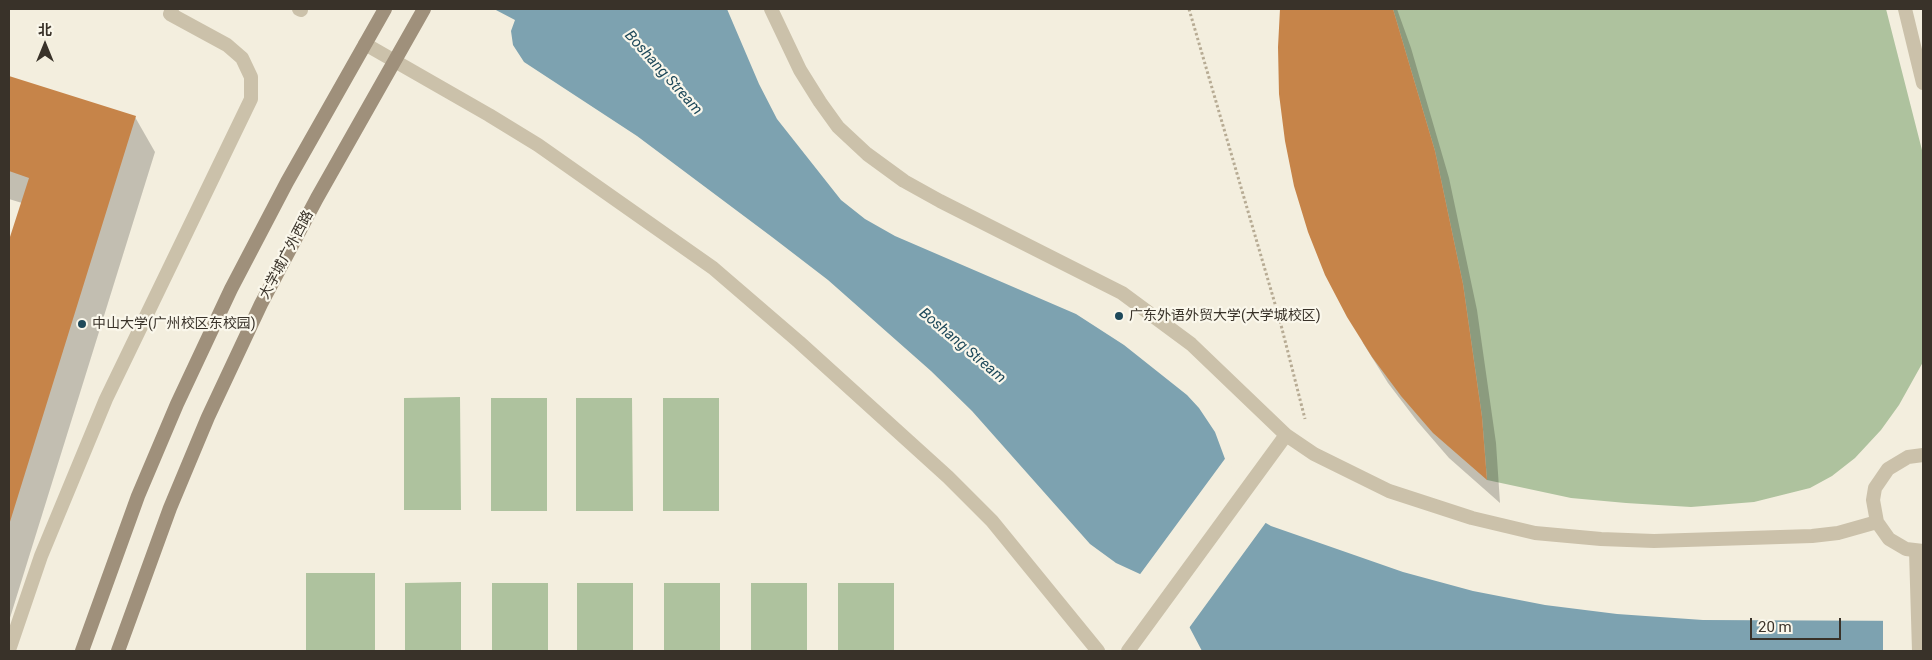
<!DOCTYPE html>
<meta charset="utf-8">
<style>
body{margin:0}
#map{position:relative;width:1932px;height:660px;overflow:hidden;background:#f3eede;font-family:Roboto,"Noto Sans SC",sans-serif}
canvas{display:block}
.frame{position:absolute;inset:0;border:10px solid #393229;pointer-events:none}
.north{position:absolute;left:20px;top:20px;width:50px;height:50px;-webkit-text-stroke:4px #faf7eb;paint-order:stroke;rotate:0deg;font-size:14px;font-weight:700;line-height:20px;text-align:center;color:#393229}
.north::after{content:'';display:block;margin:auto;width:18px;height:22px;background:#393229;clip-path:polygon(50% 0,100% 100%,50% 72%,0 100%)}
.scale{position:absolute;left:1750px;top:618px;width:91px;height:22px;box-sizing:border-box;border:2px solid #393229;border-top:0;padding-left:6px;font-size:15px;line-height:18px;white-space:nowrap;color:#393229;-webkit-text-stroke:4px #faf7eb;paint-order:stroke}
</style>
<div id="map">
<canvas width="1932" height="660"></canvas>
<div class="frame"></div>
<div class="north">北</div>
<div class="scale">20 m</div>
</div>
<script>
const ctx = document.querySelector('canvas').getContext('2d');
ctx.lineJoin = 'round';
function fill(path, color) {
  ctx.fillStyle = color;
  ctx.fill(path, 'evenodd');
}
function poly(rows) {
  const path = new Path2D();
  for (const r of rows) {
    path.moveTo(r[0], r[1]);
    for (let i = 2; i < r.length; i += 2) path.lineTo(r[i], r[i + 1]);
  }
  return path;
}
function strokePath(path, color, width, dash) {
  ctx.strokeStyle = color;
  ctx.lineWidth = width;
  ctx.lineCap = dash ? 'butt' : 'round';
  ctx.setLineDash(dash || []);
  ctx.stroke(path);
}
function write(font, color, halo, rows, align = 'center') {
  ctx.font = font + ' Roboto,"Noto Sans SC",sans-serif';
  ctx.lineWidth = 4.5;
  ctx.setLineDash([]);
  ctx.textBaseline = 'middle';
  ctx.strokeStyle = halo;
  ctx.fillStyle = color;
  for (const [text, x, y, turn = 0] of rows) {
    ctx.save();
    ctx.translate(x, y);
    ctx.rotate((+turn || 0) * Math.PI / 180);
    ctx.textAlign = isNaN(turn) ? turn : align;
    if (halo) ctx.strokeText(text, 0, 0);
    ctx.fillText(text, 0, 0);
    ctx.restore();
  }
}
const green = poly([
 [1393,9,1886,9,1923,154,1923,362,1899,405,1881,430,1855,458,1832,476,1810,488,1754,502,1691,507,1626,503,1571,498,1487,480,1482,417,1463,284,1435,151],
 [460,397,461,510,404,510,404,398],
 [491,398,547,398,547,511,491,511],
 [576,398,632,398,633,511,576,511],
 [663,398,719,398,719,511,663,511],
 [306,573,375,573,375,651,306,651],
 [461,582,461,651,405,651,405,583],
 [492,583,548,583,548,651,492,651],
 [577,583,633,583,633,651,577,651],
 [664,583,720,583,720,651,664,651],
 [751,583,807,583,807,651,751,651],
 [838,583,894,583,894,651,838,651]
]);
const water = poly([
 [494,9,727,9,759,84,777,119,841,200,865,219,895,236,1076,314,1124,345,1187,395,1199,408,1215,432,1241,502,1259,519,1271,526,1403,572,1473,591,1545,605,1617,614,1703,620,1923,621,1923,651,1202,651,1173,596,1153,580,1116,563,1090,544,972,411,931,371,828,280,772,237,637,136,524,62,513,45,511,31,515,20]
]);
const pier = poly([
 [1227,456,1244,500,1252,510,1267,521,1189,628,1171,598,1151,582,1138,577],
 [1883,618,1923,618,1923,651,1883,651]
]);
const shadow = poly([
 [1282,9,1397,9,1411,48,1449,178,1477,310,1496,443,1500,503,1449,458,1417,421,1388,383,1363,343,1279,47],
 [9,77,135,117,155,152,9,621,9,244,22,203,9,199]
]);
const building = poly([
 [1280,9,1393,9,1435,151,1463,284,1482,417,1487,480,1433,433,1401,396,1372,357,1347,317,1325,275,1308,232,1294,186,1285,141,1279,94,1278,47],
 [9,76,136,116,9,525,9,240,29,178,9,171]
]);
const path = poly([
 [1189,9,1280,321,1305,419]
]);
const service = poly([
 [299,9,301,10],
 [771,9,800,70,820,102,838,127,867,154,904,181,940,201,1122,293,1191,344,1286,435,1314,454,1389,491,1472,518,1535,533,1601,539,1654,541,1812,536,1838,533,1877,522],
 [1905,9,1923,83],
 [365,44,489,115,538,145,713,268,799,342,948,477,992,521,1098,651],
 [1923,455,1908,457,1888,469,1875,488,1873,500,1877,522,1889,539,1906,549,1923,551],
 [1916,551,1919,651],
 [9,650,41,556,106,399,251,99,251,77,242,58,227,45,170,14,172,9],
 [1128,651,1286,435]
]);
const secondary = poly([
 [82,651,138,496,177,404,231,289,287,182,385,9],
 [118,651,170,508,208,417,261,304,317,198,424,9]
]);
const markers = [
 [1119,316,5,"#1e495a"],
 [82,324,5,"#1e495a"]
];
const streetNames = [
 ["大学城广外西路",287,255,-62]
];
const poiNames = [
 ["广东外语外贸大学(大学城校区)",1129,316],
 ["中山大学(广州校区东校园)",92,324]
];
const waterNames = [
 ["Boshang Stream",663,73,48],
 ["Boshang Stream",962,346,40]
];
fill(green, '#aec29e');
fill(water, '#7da2b0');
fill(pier, '#f3eede');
fill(shadow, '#0003');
fill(building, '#c68449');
strokePath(path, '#b7ab94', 3, [2.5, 2.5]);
strokePath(service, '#cbc1aa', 14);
strokePath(secondary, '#9f907b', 14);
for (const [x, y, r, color] of markers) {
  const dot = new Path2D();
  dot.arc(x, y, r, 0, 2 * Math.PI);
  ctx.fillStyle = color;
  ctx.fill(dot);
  strokePath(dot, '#faf7eb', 2);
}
write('14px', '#393229', '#faf7eb', streetNames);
write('14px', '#393229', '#faf7eb', poiNames, 'left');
write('italic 15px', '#1e495a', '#faf7eb', waterNames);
</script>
